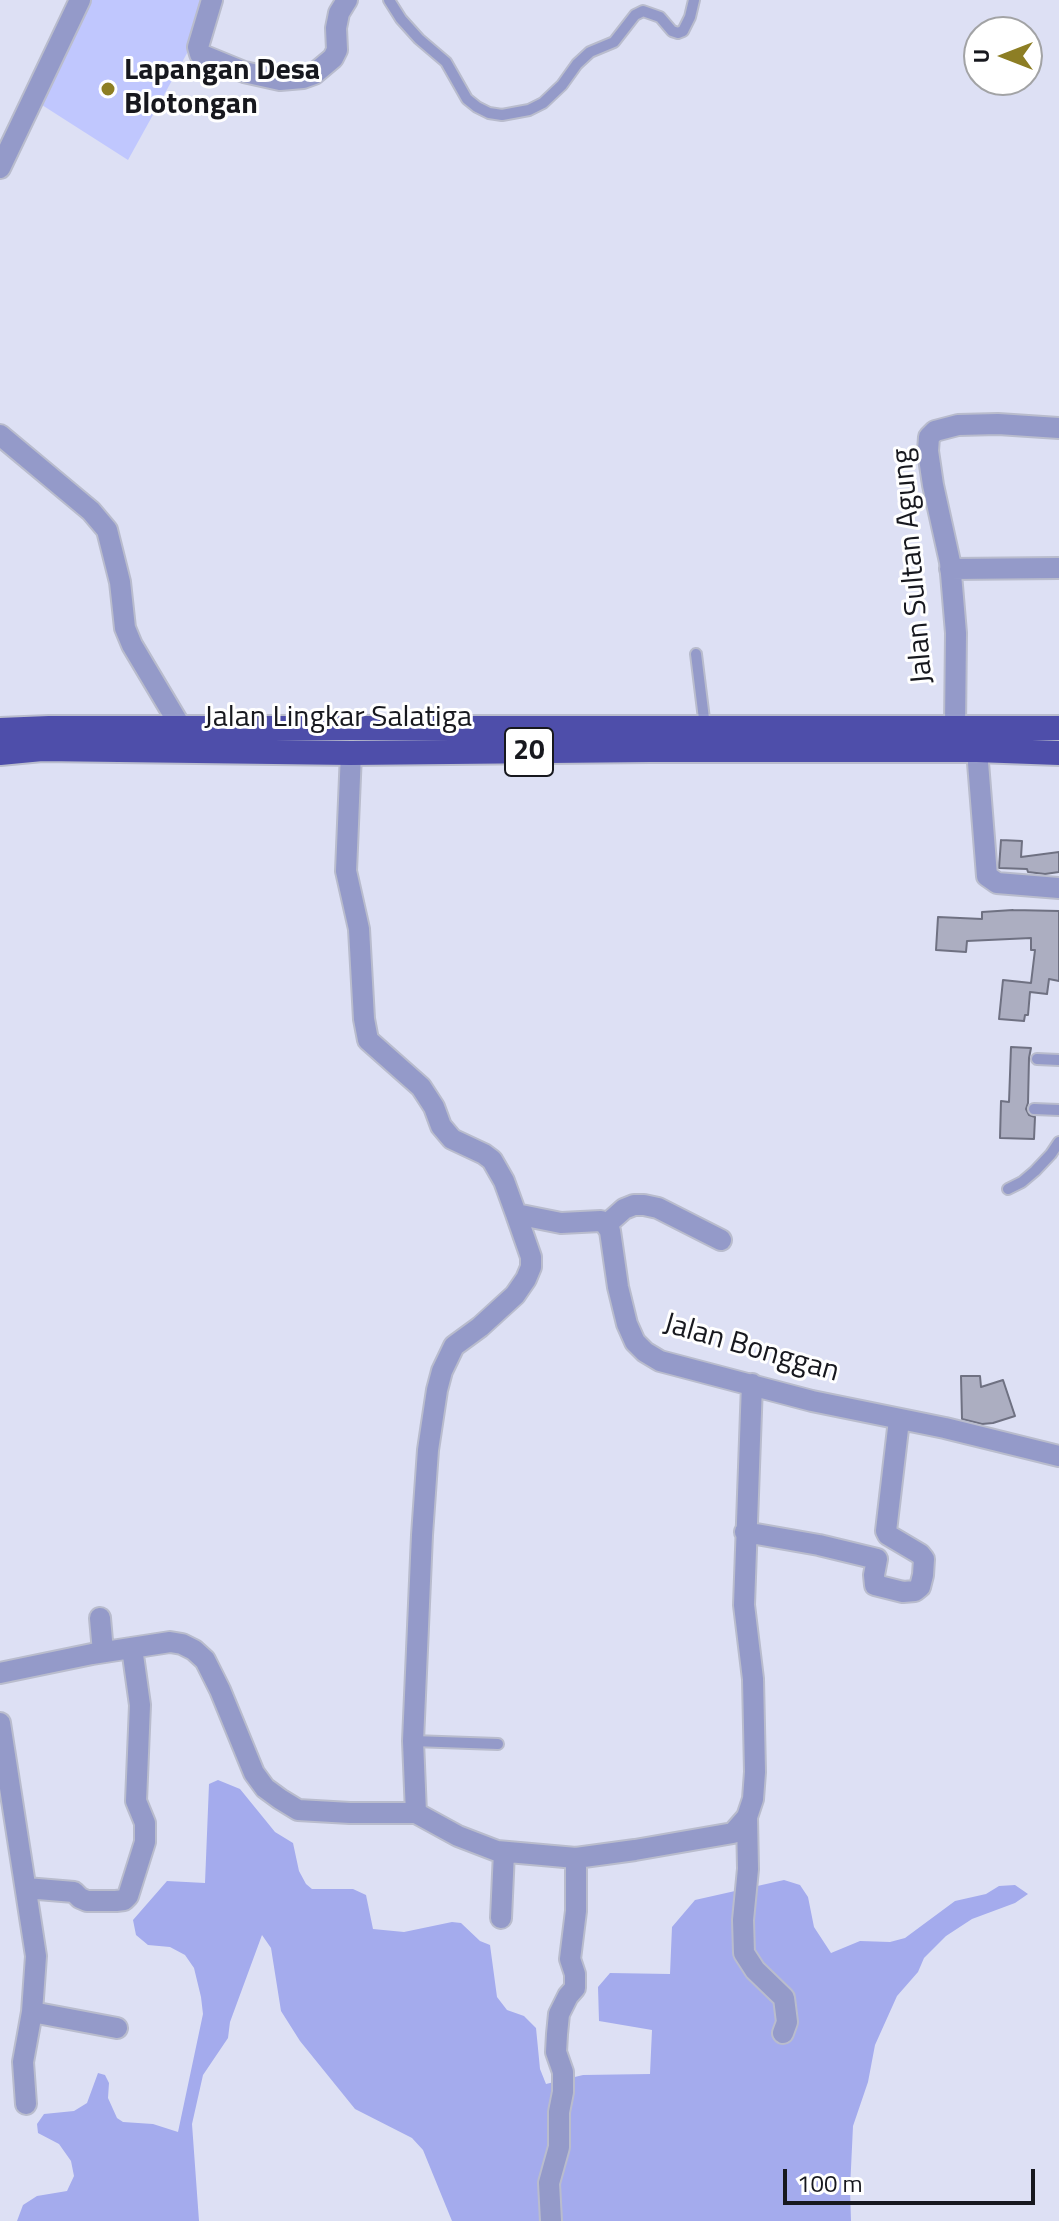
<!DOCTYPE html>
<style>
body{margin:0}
#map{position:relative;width:1059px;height:2221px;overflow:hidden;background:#dde0f4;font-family:"Titillium Web",sans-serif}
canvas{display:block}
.north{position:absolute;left:963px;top:16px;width:80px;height:80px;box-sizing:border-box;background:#fff;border:2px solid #a2a3a5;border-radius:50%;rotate:270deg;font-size:22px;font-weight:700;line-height:32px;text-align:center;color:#17181e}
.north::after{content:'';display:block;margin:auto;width:28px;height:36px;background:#8d7e24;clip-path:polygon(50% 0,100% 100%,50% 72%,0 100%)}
.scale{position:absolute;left:783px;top:2169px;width:252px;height:36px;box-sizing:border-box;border:4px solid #17181e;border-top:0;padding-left:10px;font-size:24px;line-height:28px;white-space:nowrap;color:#17181e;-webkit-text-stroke:6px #fff;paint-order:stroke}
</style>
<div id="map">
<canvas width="1059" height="2221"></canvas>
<div class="north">U</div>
<div class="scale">100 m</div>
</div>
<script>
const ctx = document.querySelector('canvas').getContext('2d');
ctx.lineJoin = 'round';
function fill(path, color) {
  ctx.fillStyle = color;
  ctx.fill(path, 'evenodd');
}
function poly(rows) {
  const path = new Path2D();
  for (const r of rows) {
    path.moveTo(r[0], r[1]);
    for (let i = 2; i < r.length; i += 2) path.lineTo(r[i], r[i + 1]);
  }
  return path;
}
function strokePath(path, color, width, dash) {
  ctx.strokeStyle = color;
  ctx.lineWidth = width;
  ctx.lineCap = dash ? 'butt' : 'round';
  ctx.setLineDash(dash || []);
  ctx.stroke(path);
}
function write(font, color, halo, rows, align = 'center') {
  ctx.font = font + ' "Titillium Web",sans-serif';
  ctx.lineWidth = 6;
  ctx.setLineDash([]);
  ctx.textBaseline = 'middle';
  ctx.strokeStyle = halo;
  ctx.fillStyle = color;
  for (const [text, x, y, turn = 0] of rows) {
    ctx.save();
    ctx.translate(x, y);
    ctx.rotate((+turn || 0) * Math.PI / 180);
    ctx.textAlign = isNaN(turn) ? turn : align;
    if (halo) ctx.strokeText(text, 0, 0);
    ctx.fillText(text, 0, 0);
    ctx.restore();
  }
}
const green = poly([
 [86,0,207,0,191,46,128,160,42,105]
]);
const forest = poly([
 [218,1780,240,1789,275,1832,293,1843,299,1871,306,1884,312,1889,353,1889,366,1895,373,1929,404,1932,452,1922,461,1923,480,1941,490,1945,497,1997,507,2010,524,2016,536,2028,540,2069,546,2084,583,2075,650,2074,652,2030,599,2021,598,1987,610,1973,670,1974,672,1927,695,1900,784,1880,800,1885,808,1897,814,1927,831,1953,860,1941,890,1942,905,1938,955,1901,986,1894,999,1886,1015,1885,1028,1894,1015,1903,972,1919,946,1936,924,1958,918,1972,897,1996,875,2045,868,2082,853,2126,850,2189,851,2221,452,2221,423,2150,412,2138,355,2109,300,2041,281,2011,271,1948,262,1935,230,2022,228,2038,203,2075,192,2124,199,2221,17,2221,23,2205,37,2196,67,2191,74,2176,71,2161,59,2144,38,2133,37,2124,44,2114,74,2111,87,2103,98,2073,105,2075,109,2083,108,2098,117,2118,123,2122,153,2124,178,2132,203,2014,201,1997,194,1968,185,1955,170,1947,148,1945,136,1935,133,1920,167,1881,205,1883,209,1784]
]);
const building = poly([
 [1001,840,1022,841,1021,857,1059,852,1059,872,1045,874,1028,872,1027,869,999,868,1001,840],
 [1013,910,1059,911,1059,981,1049,979,1047,994,1030,992,1028,1015,1025,1015,1024,1021,999,1019,1003,980,1031,983,1035,950,1031,950,1031,938,967,941,966,952,936,950,938,917,982,919,982,912,1013,910],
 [1011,1047,1031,1048,1029,1058,1028,1103,1026,1109,1029,1115,1035,1117,1034,1139,1000,1138,1001,1101,1009,1102,1011,1047],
 [961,1376,980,1376,981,1387,1003,1380,1015,1416,993,1423,982,1424,962,1419,961,1376]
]);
const service = poly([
 [389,0,401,19,419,39,446,62,467,99,477,107,489,113,502,115,529,110,543,103,562,85,577,64,590,52,614,42,635,15,643,11,660,17,672,31,678,33,683,31,690,17,694,0],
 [696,654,705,727],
 [1037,1059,1059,1060],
 [1034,1109,1059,1110],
 [1008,1189,1022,1182,1035,1171,1051,1154,1059,1142],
 [413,1741,498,1744]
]);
const minor = poly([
 [212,0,198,47,200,54,244,72,280,80,303,78,314,74,333,58,337,50,336,28,339,13,347,0],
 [0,168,80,0],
 [0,435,91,511,107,530,120,582,125,628,132,645,182,729],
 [950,569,1059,568],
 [955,727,956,633,950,562,933,485,928,451,929,437,935,431,958,425,998,424,1059,428],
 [977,750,987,876,997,883,1059,888],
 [351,753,346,871,359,929,364,1019,368,1040,421,1087,434,1107,441,1126,452,1139,484,1154,492,1160,504,1181,516,1214,561,1223,601,1221,606,1225,610,1231,618,1287,627,1324,635,1342,645,1352,660,1361,812,1401,945,1428,1059,1456],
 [516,1214,531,1257,531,1267,526,1279,515,1295,480,1327,454,1346,442,1371,437,1390,428,1450,422,1535,413,1741,416,1813,458,1836,497,1851,576,1858,635,1850,733,1833,747,1817,753,1799,755,1772,753,1679,744,1605,752,1384],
 [606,1225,624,1209,634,1205,644,1205,658,1208,721,1240],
 [745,1532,819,1545,877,1559,874,1575,875,1585,903,1592,915,1591,920,1587,923,1575,924,1559,920,1554,888,1535,886,1531,899,1420],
 [100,1618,103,1652],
 [0,1673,92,1654,170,1642,182,1644,194,1650,205,1660,220,1690,254,1773,265,1788,280,1799,298,1810,350,1813,416,1813],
 [0,1723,36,1956,32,2012,117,2028],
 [747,1817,748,1869,743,1920,744,1953,755,1970,784,1998,787,2022,783,2033],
 [26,1888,74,1892,80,1898,87,1901,116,1901,124,1900,128,1896,145,1842,145,1823,136,1801,140,1705,132,1648],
 [501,1918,504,1852],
 [26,2104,23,2062,32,2012],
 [551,2221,549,2183,559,2147,559,2112,563,2092,563,2072,556,2052,557,2034,559,2014,568,1996,575,1988,575,1974,570,1959,576,1911,576,1858]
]);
const trunk = poly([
 [0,730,49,728,1059,728],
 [0,753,42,749,351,753,649,750,977,750,1059,753]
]);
const markers = [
 [108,89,8,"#8d7e24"]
];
const shields = [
 [529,752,48]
];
const shieldNames = [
 ["20",529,752]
];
const poiNames = [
 ["Lapangan Desa",124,72],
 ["Blotongan",124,106]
];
const streetNames = [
 ["Jalan Sultan Agung",914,566,-95],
 ["Jalan Lingkar Salatiga",338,719],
 ["Jalan Bonggan",751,1349,16]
];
fill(green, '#c0c7fe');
fill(forest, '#a4abed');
fill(building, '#acaec1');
strokePath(building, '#6f7182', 2);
strokePath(service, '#b9bccd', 14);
strokePath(minor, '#b9bccd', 24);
strokePath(trunk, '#b9bccd', 28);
strokePath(service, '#949ac9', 10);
strokePath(minor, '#949ac9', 20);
strokePath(trunk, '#4e4eaa', 24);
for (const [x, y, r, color] of markers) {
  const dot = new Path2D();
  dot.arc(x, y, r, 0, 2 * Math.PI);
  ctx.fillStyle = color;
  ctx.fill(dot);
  strokePath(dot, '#fff', 3);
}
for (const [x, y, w] of shields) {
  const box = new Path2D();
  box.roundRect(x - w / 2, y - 24, w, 48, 6);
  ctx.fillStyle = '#fff';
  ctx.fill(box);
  strokePath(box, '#17181e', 2);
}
write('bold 28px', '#17181e', null, shieldNames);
write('bold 30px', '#17181e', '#fff', poiNames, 'left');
write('30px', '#17181e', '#fff', streetNames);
</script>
